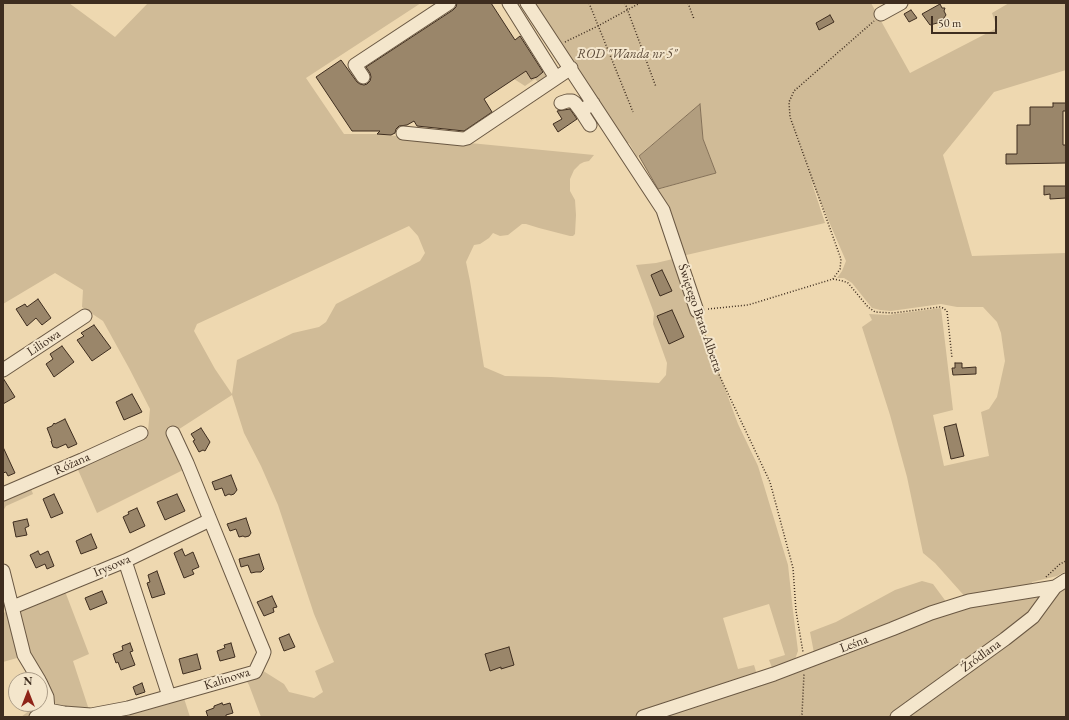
<!DOCTYPE html>
<meta charset="utf-8">
<style>
body{margin:0}
#map{position:relative;width:1069px;height:720px;overflow:hidden;background:#eed8b0;font-family:"EB Garamond",serif}
canvas{display:block}
.frame{position:absolute;inset:0;border:4px solid #3e2d1f;pointer-events:none}
.north{position:absolute;left:8px;top:672px;width:40px;height:40px;box-sizing:border-box;background:#f4e6cc;border:1px solid #ab9c87;border-radius:50%;rotate:0deg;font-size:11px;font-weight:700;line-height:16px;text-align:center;color:#3e2d1f}
.north::after{content:'';display:block;margin:auto;width:14px;height:18px;background:#8f2418;clip-path:polygon(50% 0,100% 100%,50% 72%,0 100%)}
.scale{position:absolute;left:931px;top:16px;width:66px;height:18px;box-sizing:border-box;border:2px solid #3e2d1f;border-top:0;padding-left:5px;font-size:12px;line-height:14px;white-space:nowrap;color:#3e2d1f;-webkit-text-stroke:3px #f4e6cc;paint-order:stroke}
</style>
<div id="map">
<canvas width="1069" height="720"></canvas>
<div class="frame"></div>
<div class="north">N</div>
<div class="scale">50 m</div>
</div>
<script>
const ctx = document.querySelector('canvas').getContext('2d');
ctx.lineJoin = 'round';
function fill(path, color) {
  ctx.fillStyle = color;
  ctx.fill(path, 'evenodd');
}
function poly(rows) {
  const path = new Path2D();
  for (const r of rows) {
    path.moveTo(r[0], r[1]);
    for (let i = 2; i < r.length; i += 2) path.lineTo(r[i], r[i + 1]);
  }
  return path;
}
function strokePath(path, color, width, dash) {
  ctx.strokeStyle = color;
  ctx.lineWidth = width;
  ctx.lineCap = dash ? 'butt' : 'round';
  ctx.setLineDash(dash || []);
  ctx.stroke(path);
}
function write(font, color, halo, rows, align = 'center') {
  ctx.font = font + ' "EB Garamond",serif';
  ctx.lineWidth = 4;
  ctx.setLineDash([]);
  ctx.textBaseline = 'middle';
  ctx.strokeStyle = halo;
  ctx.fillStyle = color;
  for (const [text, x, y, turn = 0] of rows) {
    ctx.save();
    ctx.translate(x, y);
    ctx.rotate((+turn || 0) * Math.PI / 180);
    ctx.textAlign = isNaN(turn) ? turn : align;
    if (halo) ctx.strokeText(text, 0, 0);
    ctx.fillText(text, 0, 0);
    ctx.restore();
  }
}
const green = poly([
 [3,3,69,3,115,37,148,3,421,3,306,78,344,134,377,134,594,155,589,161,584,162,580,164,574,170,570,179,570,191,575,200,576,215,575,234,573,236,570,236,539,228,526,224,522,224,508,235,500,236,493,233,489,238,480,244,474,245,466,262,470,281,484,367,505,376,551,377,659,383,666,375,667,363,653,324,654,313,636,265,656,263,677,258,738,424,758,466,788,565,793,611,798,651,794,662,773,670,769,660,785,655,769,604,723,618,738,669,754,665,758,678,815,658,810,632,836,622,895,590,922,581,933,584,950,607,968,600,935,563,923,553,907,477,890,415,862,327,872,320,869,314,888,315,941,308,953,410,933,415,944,466,989,456,981,412,989,409,997,397,1005,361,1001,333,997,322,983,307,957,307,941,304,891,311,880,310,872,308,852,283,844,278,837,278,842,271,846,261,811,180,825,223,682,256,656,190,716,173,703,139,700,104,637,157,629,143,626,143,532,3,871,3,910,73,997,28,992,13,1009,3,1066,3,1066,70,994,92,943,155,972,256,1066,253,1066,571,1057,576,1032,582,1031,590,1066,580,1066,717,261,717,249,685,243,675,257,667,284,684,289,692,314,698,323,692,315,671,334,662,314,614,278,505,261,466,244,433,232,395,173,433,189,467,97,513,75,463,148,431,150,409,129,368,103,321,82,307,83,290,55,273,3,304],
 [409,226,418,236,425,253,420,261,336,304,326,322,319,327,293,333,237,360,232,394,215,369,194,331,197,324],
 [545,69,547,74,546,76,539,83,535,79,525,86,514,79,526,71,531,79,537,77],
 [29,483,33,494,6,506,3,511,3,494],
 [63,586,89,654,73,661,90,713,182,692,190,717,21,717,38,704,40,704,40,702,47,697,24,656,3,662,3,613,13,610]
]);
const water = poly([
 [700,104,703,139,716,173,658,189,639,156,700,104]
]);
const building = poly([
 [457,3,491,3,515,40,520,36,543,72,537,77,531,79,526,71,484,99,492,112,464,131,417,126,414,121,407,125,399,126,396,129,395,133,391,135,377,134,380,131,352,131,316,77,341,60,357,82,360,84,364,85,367,84,370,81,371,77,370,73,366,67,453,10,456,7,457,3],
 [940,4,942,8,945,8,944,11,946,15,941,22,930,25,922,14,940,4],
 [911,10,917,18,909,22,904,14,911,10],
 [830,15,834,22,819,30,816,23,830,15],
 [1053,103,1066,103,1066,111,1063,111,1063,145,1066,145,1066,163,1006,164,1006,154,1017,154,1017,125,1030,125,1030,107,1053,107,1053,103],
 [570,109,577,119,558,132,553,124,562,119,557,111,570,109],
 [1044,186,1066,186,1066,198,1050,199,1050,194,1044,195,1044,186],
 [662,270,672,291,660,296,651,275,662,270],
 [38,299,51,318,42,325,36,318,27,326,16,309,25,304,27,307,38,299],
 [672,310,684,337,669,344,657,316,672,310],
 [94,325,111,348,92,361,77,340,84,336,81,333,94,325],
 [62,346,74,362,54,377,46,364,53,359,50,354,62,346],
 [955,363,962,363,962,368,976,367,976,374,953,375,952,368,955,368,955,363],
 [3,378,15,397,3,404,3,378],
 [132,394,142,412,124,420,116,402,132,394],
 [65,419,77,444,68,448,66,444,57,448,53,447,51,441,52,441,47,428,52,426,54,423,55,424,65,419],
 [956,424,964,456,951,459,944,427,956,424],
 [201,428,210,442,205,451,203,450,199,452,193,441,195,440,191,434,201,428],
 [3,447,15,473,8,476,6,472,3,473,3,447],
 [231,475,237,490,234,494,231,495,229,494,225,496,222,488,215,490,212,482,231,475],
 [54,494,63,513,51,518,43,499,54,494],
 [177,494,185,511,165,520,157,502,177,494],
 [137,508,145,526,130,533,123,517,129,514,128,512,137,508],
 [246,518,251,533,249,536,245,537,243,536,239,537,236,529,230,531,227,524,246,518],
 [27,519,29,526,25,528,27,535,16,537,13,522,27,519],
 [91,534,97,548,81,554,76,541,91,534],
 [182,549,185,556,193,552,199,567,192,570,194,574,184,578,174,553,182,549],
 [38,551,40,555,48,551,54,566,47,569,45,564,36,568,30,555,38,551],
 [259,554,264,569,261,572,256,572,251,573,248,565,241,567,239,559,259,554],
 [157,571,165,594,152,598,147,583,150,582,148,575,157,571],
 [102,591,107,603,90,610,85,598,102,591],
 [272,596,277,607,273,608,274,612,264,616,257,602,272,596],
 [289,634,295,647,284,651,279,638,289,634],
 [130,643,133,651,130,652,135,665,121,670,118,662,116,663,113,654,123,650,122,646,130,643],
 [231,643,235,657,220,661,217,651,225,648,224,645,231,643],
 [509,647,514,665,501,669,501,667,490,671,485,654,509,647],
 [197,654,201,669,183,674,179,659,197,654],
 [142,683,145,692,136,695,133,687,142,683],
 [222,703,223,705,230,703,233,713,226,715,226,717,208,717,206,711,214,708,214,706,222,703]
]);
const path = poly([
 [589,3,633,112],
 [625,3,656,87],
 [688,3,694,19],
 [565,42,598,26,640,3],
 [833,279,843,281,848,283,868,307,875,312,893,313,940,307,943,308,947,311,952,358],
 [708,309,748,305,833,279,840,269,841,259,790,117,789,102,794,91,874,21],
 [700,321,713,362,770,482,793,568,796,611,803,652],
 [1046,577,1060,564,1066,561],
 [800,717,802,714,804,674]
]);
const minor = poly([
 [509,3,556,78],
 [527,3,663,210,697,311],
 [881,14,901,3],
 [363,77,355,65,449,3],
 [561,103,567,101,572,101,575,103,581,111],
 [590,125,581,111,593,103],
 [403,133,463,139,467,138,571,68],
 [3,370,85,316],
 [3,494,82,460,141,433],
 [125,561,169,696],
 [3,571,24,655,39,680],
 [13,607,125,561,210,520],
 [40,682,47,697,48,710],
 [48,710,64,713,91,715,128,708,255,672,263,655,264,652,259,640,187,463,173,433],
 [36,717,48,710],
 [643,717,774,674,892,629,931,613,969,601,1055,587,1066,580],
 [897,717,1005,639,1033,617,1055,587]
]);
const parkNames = [
 ["ROD \"Wanda nr 5\"",627,54]
];
const streetNames = [
 ["Świętego Brata Alberta",700,318,71],
 ["Liliowa",44,343,-34],
 ["Różana",72,464,-24],
 ["Irysowa",112,566,-23],
 ["Leśna",854,644,-21],
 ["Źródlana",981,656,-36],
 ["Kalinowa",227,679,-18]
];
fill(green, '#d0bb97');
fill(water, '#b29e7f');
strokePath(water, '#847159', 1);
fill(building, '#9a866a');
strokePath(building, '#3e2d1f', 1);
strokePath(minor, '#6a5843', 15);
strokePath(path, '#3e2d1f', 1.5, [1, 2]);
strokePath(minor, '#f4e6cc', 13);
write('italic 13px', '#5b4937', '#f4e6cc', parkNames);
write('13px', '#3e2d1f', '#f4e6cc', streetNames);
</script>
